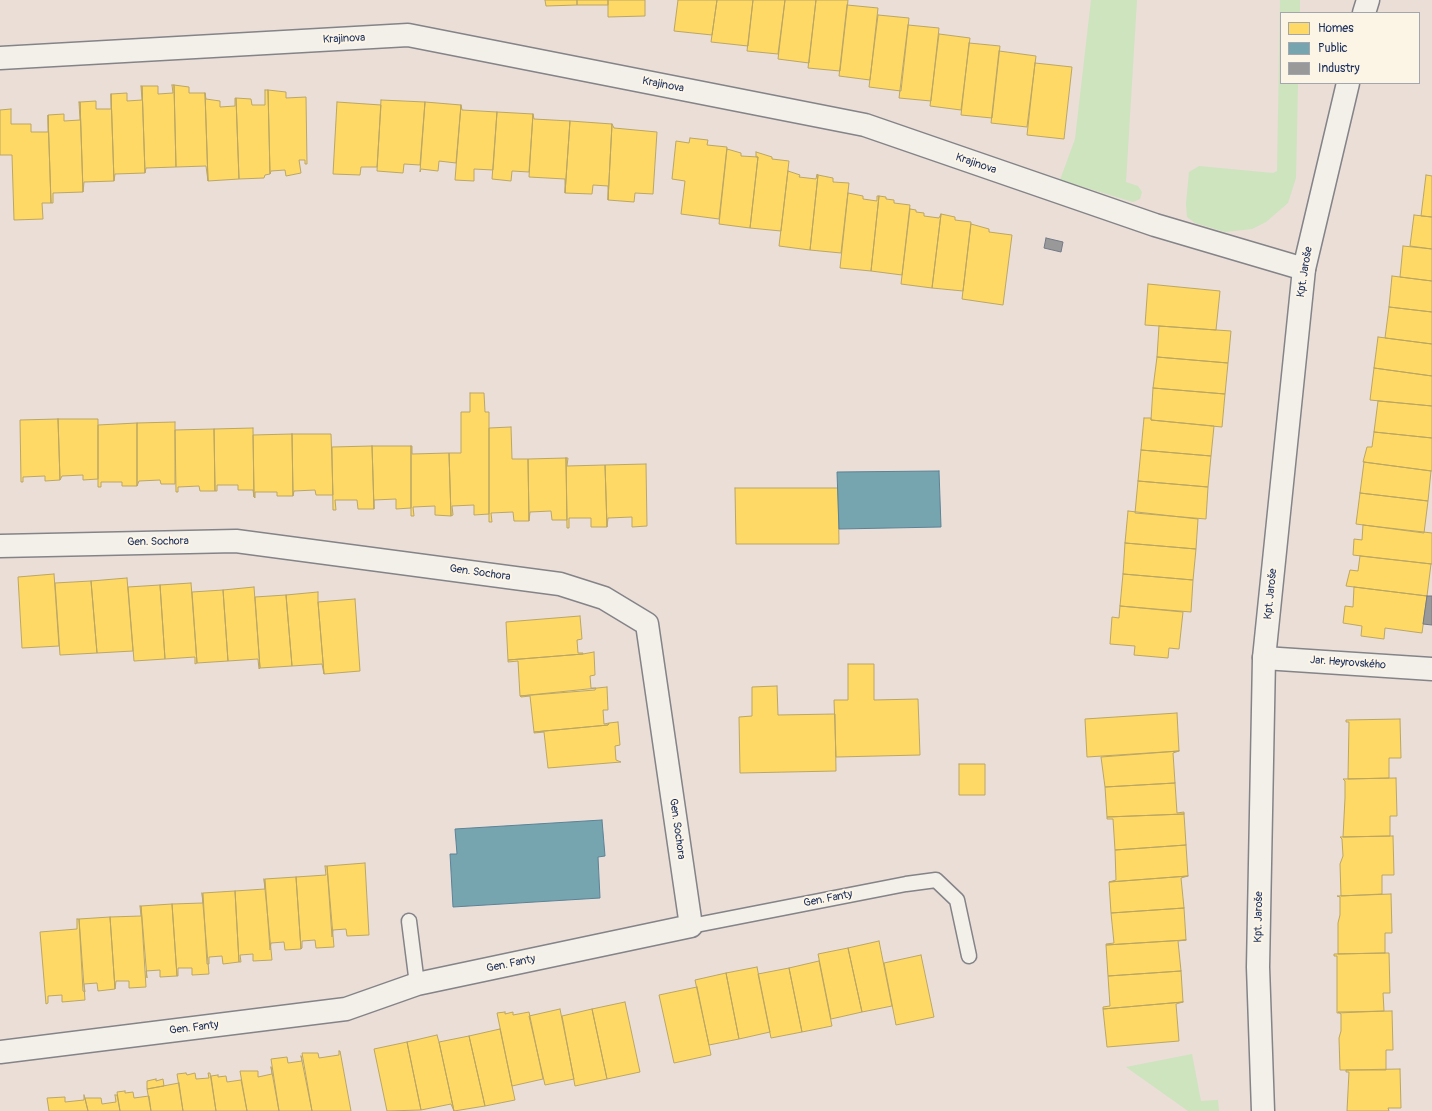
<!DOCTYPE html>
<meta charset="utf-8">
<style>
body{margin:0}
#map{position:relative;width:1432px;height:1111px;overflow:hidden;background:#eaded7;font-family:Pangolin,sans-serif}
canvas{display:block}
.legend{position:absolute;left:1280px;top:12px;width:140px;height:72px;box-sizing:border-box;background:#fcf5e5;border:1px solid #a2a6af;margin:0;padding:5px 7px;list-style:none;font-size:12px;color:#1b2f5e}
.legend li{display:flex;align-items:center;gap:8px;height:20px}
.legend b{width:20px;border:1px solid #a2a6af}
</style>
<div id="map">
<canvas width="1432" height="1111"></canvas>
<ul class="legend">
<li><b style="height:11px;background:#ffd966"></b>Homes</li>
<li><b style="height:11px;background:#76a5af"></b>Public</li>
<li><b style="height:11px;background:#999"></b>Industry</li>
</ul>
</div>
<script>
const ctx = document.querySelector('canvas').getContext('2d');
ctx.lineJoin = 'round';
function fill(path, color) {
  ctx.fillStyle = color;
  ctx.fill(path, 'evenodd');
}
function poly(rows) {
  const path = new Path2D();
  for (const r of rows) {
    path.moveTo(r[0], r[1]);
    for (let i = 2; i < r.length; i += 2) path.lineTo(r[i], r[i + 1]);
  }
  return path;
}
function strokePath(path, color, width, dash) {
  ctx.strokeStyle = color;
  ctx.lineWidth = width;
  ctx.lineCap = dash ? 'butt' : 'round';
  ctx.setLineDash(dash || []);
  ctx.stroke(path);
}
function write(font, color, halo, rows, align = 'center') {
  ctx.font = font + ' Pangolin,sans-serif';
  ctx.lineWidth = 4;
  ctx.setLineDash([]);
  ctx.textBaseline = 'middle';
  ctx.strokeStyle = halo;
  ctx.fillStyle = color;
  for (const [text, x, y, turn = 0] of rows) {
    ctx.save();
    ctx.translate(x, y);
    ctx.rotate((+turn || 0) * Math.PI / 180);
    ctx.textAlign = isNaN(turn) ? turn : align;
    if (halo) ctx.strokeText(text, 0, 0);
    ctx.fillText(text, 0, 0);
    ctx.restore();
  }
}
const green = poly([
 [1091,0,1137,0,1126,182,1138,186,1142,192,1140,199,1133,202,1060,180,1075,139],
 [1280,0,1300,0,1300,13,1281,13,1281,83,1298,83,1296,178,1288,203,1266,222,1252,229,1225,232,1195,223,1187,217,1186,204,1189,172,1199,166,1273,173,1277,171],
 [1192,1054,1201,1101,1218,1100,1219,1111,1188,1111,1126,1067]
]);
const homes = poly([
 [545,0,577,0,577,5,546,6,545,0],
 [577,0,608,0,608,5,577,5,577,0],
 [608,0,645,0,645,16,608,17,608,0],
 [678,0,717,0,712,35,674,31,678,0],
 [717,0,753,0,748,46,711,42,717,0],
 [753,0,785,0,778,54,747,51,753,0],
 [785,0,816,0,809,63,778,59,785,0],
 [816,0,848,0,840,71,808,68,816,0],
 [847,5,878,8,870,80,839,76,847,5],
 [878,15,909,18,901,91,869,87,878,15],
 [908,25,939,28,931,101,899,98,908,25],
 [939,34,970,38,961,110,930,106,939,34],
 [969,43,1000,46,992,118,961,115,969,43],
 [999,51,1036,56,1027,127,991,123,999,51],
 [1035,63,1072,67,1064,139,1027,135,1035,63],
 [172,85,174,85,176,167,146,168,145,173,142,86,158,86,158,94,173,93,172,85],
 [174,85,189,87,189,93,205,93,208,181,206,166,176,167,174,85],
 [141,86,142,86,145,173,115,174,114,181,111,94,127,93,127,101,142,100,141,86],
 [265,90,268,90,270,174,265,175,264,178,239,179,236,98,251,99,252,105,265,105,265,90],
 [268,90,286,92,286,98,306,97,307,164,305,164,305,160,299,160,301,173,286,176,285,170,271,171,270,174,268,90],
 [205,93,206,99,220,101,220,107,235,106,235,98,236,98,239,179,208,181,205,93],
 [111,94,114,181,84,182,83,192,80,102,96,101,96,109,111,109,111,94],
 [381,100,425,102,420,165,404,164,403,173,377,171,381,100],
 [79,102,80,102,83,192,53,193,53,203,51,203,48,115,64,114,64,121,80,120,79,102],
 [337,102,381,105,377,167,361,167,360,175,333,174,337,102],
 [425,102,461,105,456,163,439,161,438,171,421,169,420,172,425,102],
 [461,105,462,110,497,112,493,170,474,169,474,181,455,180,461,105],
 [11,109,11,124,31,124,31,132,48,132,48,115,51,203,42,203,43,219,14,220,12,155,0,155,0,110,11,109],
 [497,112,533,114,529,172,512,171,511,181,492,179,497,112],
 [533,114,534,119,570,121,565,193,565,179,529,177,533,114],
 [570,121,612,124,608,200,608,186,593,185,592,194,565,193,570,121],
 [612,124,614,128,657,132,653,194,635,193,634,202,608,200,612,124],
 [690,138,708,140,707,145,727,147,719,219,681,214,685,181,672,179,676,141,689,143,690,138],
 [727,149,741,153,741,156,758,157,750,228,719,224,727,149],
 [756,152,772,157,772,159,789,161,781,231,750,228,758,157,756,157,756,152],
 [788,171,800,175,799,177,816,179,817,174,818,175,810,250,779,246,788,171],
 [818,175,833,178,833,182,849,183,841,253,810,250,818,175],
 [1426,175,1432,176,1432,217,1421,216,1426,175],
 [848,193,863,196,863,199,877,201,877,196,879,196,871,271,840,268,848,193],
 [879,196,886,197,886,199,894,200,894,203,910,205,902,275,871,271,879,196],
 [910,209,916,210,916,212,924,213,924,216,939,218,941,214,932,288,901,284,910,209],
 [941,214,955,217,955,220,971,222,963,291,932,288,941,214],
 [1414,215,1432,217,1432,249,1410,246,1414,215],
 [971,224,989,229,989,232,1012,235,1003,305,962,299,971,224],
 [1403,246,1432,249,1432,281,1400,277,1403,246],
 [1392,276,1432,281,1432,312,1389,307,1392,276],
 [1148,284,1220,291,1216,330,1145,325,1148,284],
 [1389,307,1432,312,1432,344,1385,338,1389,307],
 [1159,326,1231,331,1228,363,1157,357,1159,326],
 [1378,337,1432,344,1432,376,1374,368,1378,337],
 [1157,357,1228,363,1225,394,1153,388,1157,357],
 [1374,368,1432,376,1432,406,1370,400,1374,368],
 [1153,388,1225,394,1222,427,1151,420,1153,388],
 [470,393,484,393,485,412,489,412,489,514,474,515,474,505,452,506,453,515,451,516,449,453,461,453,461,412,470,412,470,393],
 [1378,401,1432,406,1432,438,1374,432,1378,401],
 [1144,418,1151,418,1151,420,1214,426,1211,456,1141,450,1144,418],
 [58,419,60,480,45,481,45,476,23,477,23,482,21,482,20,420,58,419],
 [58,419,98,419,98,479,83,480,83,475,62,476,60,480,58,419],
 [175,422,175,484,161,484,160,480,139,481,137,486,137,423,175,422],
 [137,423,137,486,122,486,122,482,101,482,101,487,98,487,98,425,137,423],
 [511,427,512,459,528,459,529,521,514,521,513,512,491,513,492,522,489,522,489,428,511,427],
 [253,428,254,497,253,490,238,490,238,485,217,485,217,491,215,491,214,429,253,428],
 [214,429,215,491,200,491,199,486,178,487,178,492,176,492,175,430,214,429],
 [1374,432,1432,438,1432,471,1363,462,1367,447,1372,447,1374,432],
 [292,434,293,496,277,496,277,492,255,492,255,498,254,497,253,435,292,434],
 [292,434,331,434,333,495,316,495,315,490,294,491,293,496,292,434],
 [372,446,411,446,411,508,396,509,396,499,374,500,374,509,372,446],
 [372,446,374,509,358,509,357,500,335,500,336,510,333,510,332,447,372,446],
 [411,446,412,446,412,454,449,453,451,516,435,515,435,506,413,507,414,516,411,516,411,446],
 [1141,450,1211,456,1208,487,1138,481,1141,450],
 [566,458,568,458,567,466,605,465,607,527,591,527,591,518,569,518,569,528,567,528,566,458],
 [566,458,567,520,552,520,551,511,530,512,529,521,528,459,566,458],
 [1364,462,1431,471,1428,501,1360,493,1364,462],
 [646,464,647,526,632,527,632,517,608,518,607,527,605,465,646,464],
 [1138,481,1208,487,1206,519,1135,513,1138,481],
 [735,488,838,488,839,544,736,544,735,488],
 [1360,493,1428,501,1424,533,1356,524,1360,493],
 [1128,511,1198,519,1196,549,1125,543,1128,511],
 [1363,525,1432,533,1432,564,1353,555,1354,539,1362,540,1363,525],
 [1125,543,1196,549,1193,580,1123,574,1125,543],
 [1360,556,1431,564,1427,596,1346,586,1350,570,1358,571,1360,556],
 [54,574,59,646,22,648,18,577,54,574],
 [1123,574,1193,580,1191,612,1120,606,1123,574],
 [127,578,133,651,97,653,91,581,127,578],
 [91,581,97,653,60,655,55,583,91,581],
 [191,583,197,663,195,664,195,657,165,659,160,585,191,583],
 [160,585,165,659,134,661,128,587,160,585],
 [254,587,260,668,259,669,258,659,228,661,223,590,254,587],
 [1354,587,1427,596,1422,633,1385,628,1384,639,1361,636,1362,626,1343,623,1345,606,1353,607,1354,587],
 [223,590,228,661,197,663,192,592,223,590],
 [318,592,318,602,324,674,322,664,292,666,286,595,318,592],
 [286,595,292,666,260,668,255,597,286,595],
 [355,599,360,671,324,674,318,602,355,599],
 [1120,606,1183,612,1179,649,1169,648,1168,658,1134,655,1135,646,1110,644,1112,617,1119,618,1120,606],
 [580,616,582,639,577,640,578,653,583,653,583,654,508,660,506,622,580,616],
 [594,652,595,675,590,676,591,688,596,688,595,690,520,696,518,661,508,662,508,660,583,654,594,652],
 [848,664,874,664,874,700,918,699,920,755,836,757,834,700,848,700,848,664],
 [777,686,778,715,835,714,836,771,740,773,739,717,752,716,752,687,777,686],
 [607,687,608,710,603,710,604,724,609,723,608,725,534,732,530,696,521,697,520,696,607,687],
 [1177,713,1179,751,1087,757,1085,719,1177,713],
 [1400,719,1401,758,1389,758,1389,778,1348,779,1349,722,1346,722,1346,720,1400,719],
 [618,722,620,745,615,746,616,760,621,762,548,768,544,732,534,733,534,732,608,725,609,723,618,722],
 [1179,751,1173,753,1175,783,1105,787,1101,757,1179,751],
 [959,764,985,764,985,795,959,795,959,764],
 [1396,778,1397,816,1390,816,1390,836,1343,837,1345,798,1345,781,1343,779,1396,778],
 [1175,783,1177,813,1184,812,1184,814,1107,817,1105,787,1175,783],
 [1184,814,1186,845,1115,850,1113,819,1107,819,1107,817,1184,814],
 [1393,836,1394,875,1382,875,1382,894,1341,896,1340,864,1343,856,1342,839,1340,837,1393,836],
 [1186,845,1188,876,1109,882,1116,880,1115,850,1186,845],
 [365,863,369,935,347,936,346,929,333,930,332,937,327,866,365,863],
 [325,866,327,866,334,947,316,948,315,940,302,941,302,948,301,949,296,877,326,875,325,866],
 [1188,876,1181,878,1184,908,1111,913,1109,882,1188,876],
 [296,877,301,949,285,950,284,942,271,943,270,950,265,879,296,877],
 [264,879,272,960,253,961,253,954,240,955,241,962,239,962,235,891,265,889,264,879],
 [235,891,239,962,223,964,222,956,209,957,209,964,207,964,203,893,235,891],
 [202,893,209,974,192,975,192,968,178,968,178,976,177,976,172,904,203,903,202,893],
 [1391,894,1392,933,1385,933,1385,953,1338,954,1338,923,1340,915,1340,897,1337,896,1391,894],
 [172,904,177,976,160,977,160,970,146,971,147,978,141,906,172,904],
 [140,906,141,906,146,987,129,988,129,981,116,981,115,989,110,917,141,916,140,906],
 [1184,908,1186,940,1106,945,1106,944,1114,943,1111,913,1184,908],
 [110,917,115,989,98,991,97,983,84,984,85,992,83,991,79,919,110,917],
 [77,919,79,919,85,1000,62,1002,62,995,48,996,48,1003,46,1004,40,932,77,929,77,919],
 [1186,940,1178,941,1181,971,1108,976,1106,945,1186,940],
 [879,941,892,1006,862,1012,848,948,879,941],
 [848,948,862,1012,831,1019,818,954,848,948],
 [1385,953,1389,953,1390,993,1383,993,1384,1011,1337,1013,1337,956,1334,956,1334,954,1385,953],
 [921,955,934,1017,896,1025,884,963,921,955],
 [819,961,832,1026,802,1032,789,968,819,961],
 [757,967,770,1032,739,1039,726,973,757,967],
 [789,968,802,1032,771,1038,758,974,789,968],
 [1181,971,1183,1002,1103,1009,1103,1007,1110,1006,1108,976,1181,971],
 [726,973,739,1039,709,1045,695,980,726,973],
 [697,987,711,1055,674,1063,659,995,697,987],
 [625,1002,640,1072,607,1079,592,1009,625,1002],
 [1183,1002,1176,1004,1179,1041,1107,1047,1103,1009,1183,1002],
 [560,1009,574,1079,545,1085,529,1016,560,1009],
 [592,1009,607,1079,575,1086,562,1016,592,1009],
 [1392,1011,1393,1050,1386,1050,1386,1070,1340,1070,1339,1038,1341,1031,1341,1014,1338,1012,1392,1011],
 [505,1012,505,1014,513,1012,513,1015,529,1012,543,1079,512,1086,497,1013,505,1012],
 [500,1029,515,1100,485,1106,469,1036,500,1029],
 [437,1035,439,1042,454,1111,451,1104,421,1110,407,1042,437,1035],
 [469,1036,485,1106,454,1111,439,1042,469,1036],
 [407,1042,421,1110,387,1111,374,1049,407,1042],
 [339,1051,340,1051,351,1111,312,1111,302,1053,318,1053,319,1058,339,1055,339,1051],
 [301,1056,312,1111,279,1111,271,1059,287,1057,288,1063,302,1061,301,1056],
 [271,1067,279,1111,247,1111,240,1071,258,1071,258,1077,272,1074,271,1067],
 [1400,1069,1401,1108,1388,1108,1389,1111,1347,1111,1349,1072,1346,1072,1346,1070,1400,1069],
 [186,1073,187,1075,195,1073,196,1079,209,1078,208,1073,210,1073,216,1111,183,1111,177,1074,186,1073],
 [218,1075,218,1077,226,1076,227,1082,241,1080,247,1111,216,1111,211,1076,218,1075],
 [156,1079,156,1081,163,1079,164,1086,147,1089,147,1081,156,1079],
 [179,1083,183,1111,151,1111,147,1089,179,1083],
 [125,1091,125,1093,133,1092,134,1098,149,1096,151,1111,120,1111,117,1092,125,1091],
 [84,1095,88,1111,49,1111,47,1098,65,1097,65,1102,84,1100,84,1095],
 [115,1095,117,1095,120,1111,88,1111,85,1098,101,1098,102,1104,116,1102,115,1095]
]);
const public = poly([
 [939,471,941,527,839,529,837,472,939,471],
 [602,820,605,856,598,857,600,898,453,907,450,854,457,854,455,829,602,820]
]);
const industry = poly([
 [1046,238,1063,242,1061,252,1044,248,1046,238],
 [1427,596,1432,596,1432,625,1423,624,1427,596]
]);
const service = poly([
 [409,921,417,984],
 [691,926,906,884,936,880,957,900,969,956]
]);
const minor = poly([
 [0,58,408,35,865,125,1155,225,1304,269],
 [0,546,236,541,560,584,604,598,647,624,691,926,417,984,346,1009,0,1052],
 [1264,658,1432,669]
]);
const tertiary = poly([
 [1364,13,1368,0],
 [1263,1111,1258,967,1264,658,1304,269,1348,83]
]);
const streetNames = [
 ["Krajinova",344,39,-3],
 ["Krajinova",663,85,11],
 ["Krajinova",976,164,19],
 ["Kpt. Jaroše",1305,272,-81],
 ["Gen. Sochora",158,542,-1],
 ["Gen. Sochora",480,573,8],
 ["Kpt. Jaroše",1271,594,-84],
 ["Jar. Heyrovského",1348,663,4],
 ["Gen. Sochora",677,829,82],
 ["Gen. Fanty",828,899,-11],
 ["Kpt. Jaroše",1259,917,-89],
 ["Gen. Fanty",511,964,-12],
 ["Gen. Fanty",194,1028,-7]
];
fill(green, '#cde4be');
fill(homes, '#ffd966');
strokePath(homes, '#bba664', 1);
fill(public, '#76a5af');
strokePath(public, '#5b8297', 1);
fill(industry, '#999');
strokePath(industry, '#737987', 1);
strokePath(service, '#848388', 17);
strokePath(minor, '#848388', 25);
strokePath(tertiary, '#848388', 25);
strokePath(service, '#f3efe9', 14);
strokePath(minor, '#f3efe9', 22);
strokePath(tertiary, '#f3efe9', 22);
write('11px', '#1b2f5e', '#fcf5e5', streetNames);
</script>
